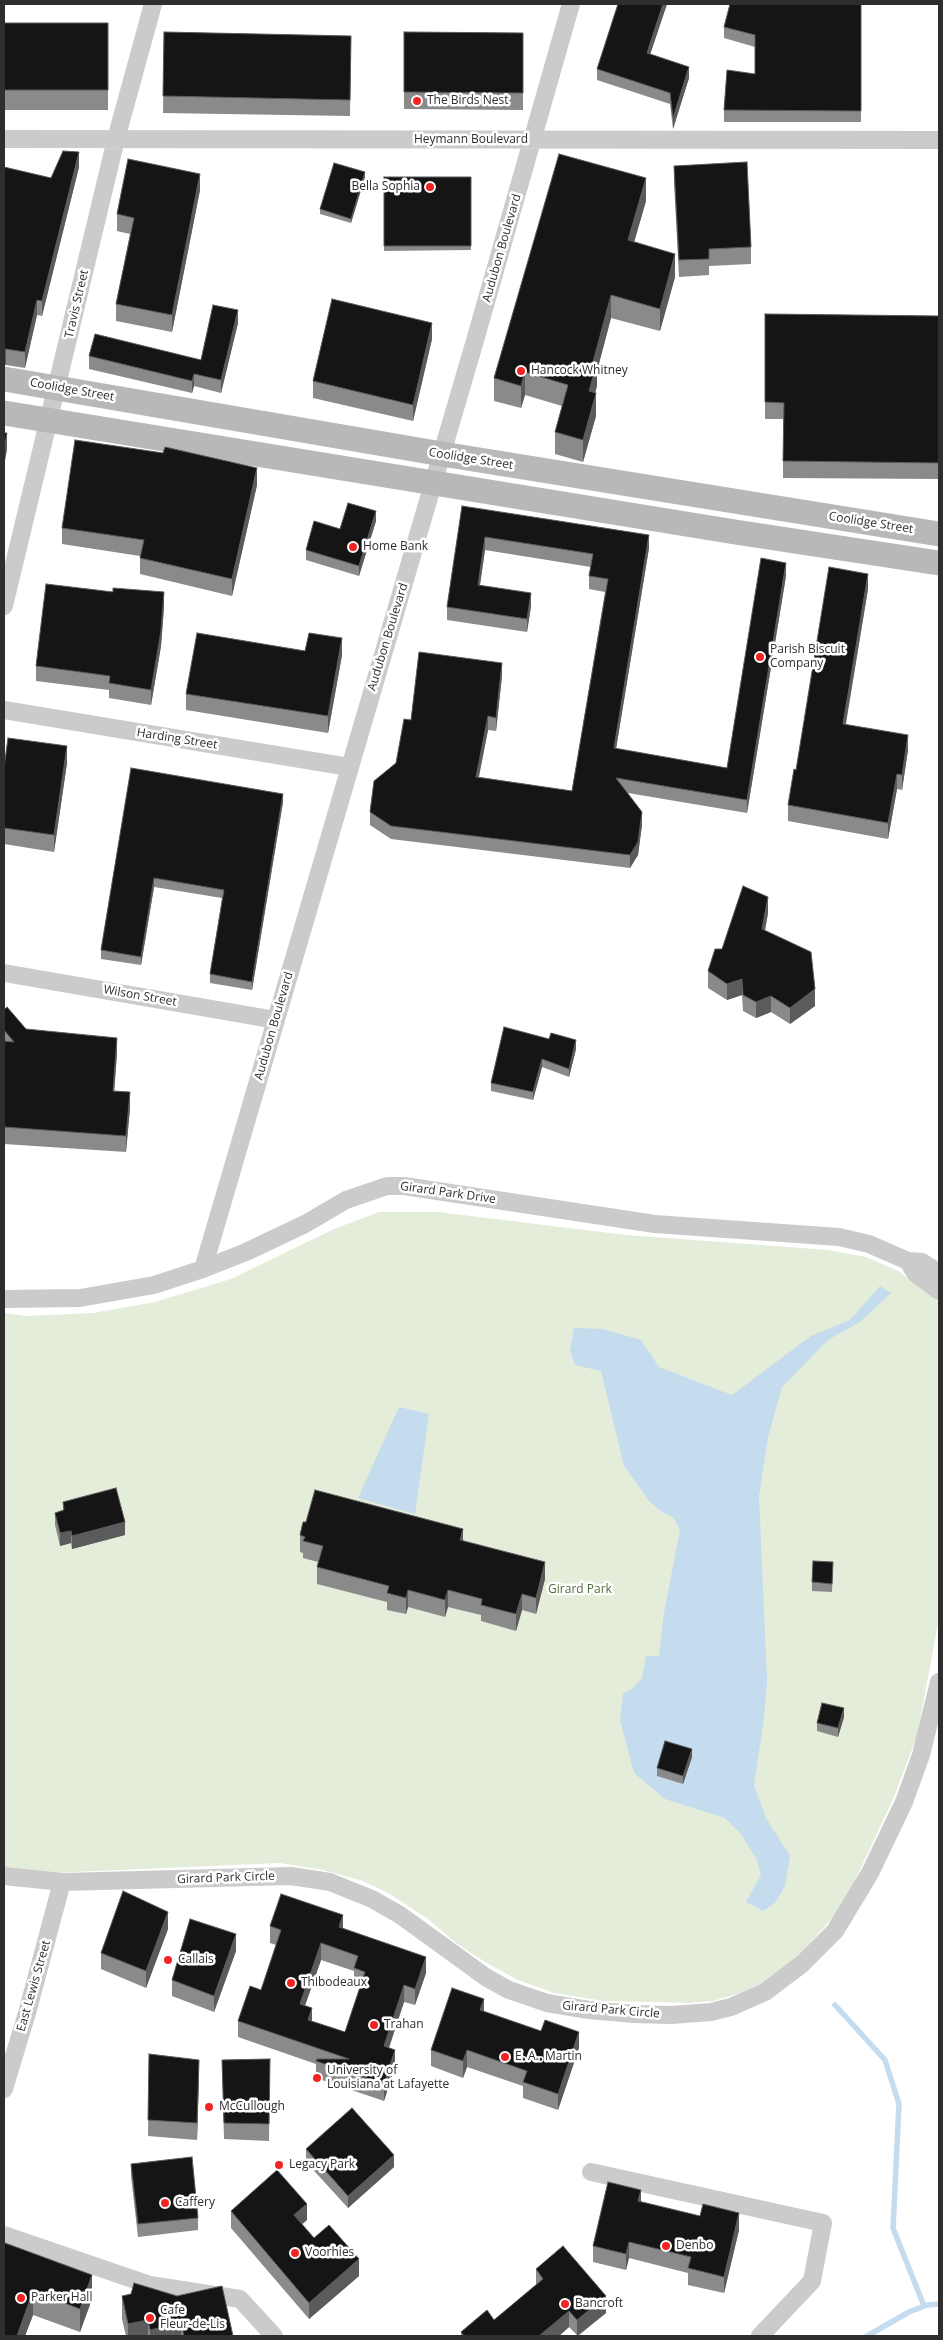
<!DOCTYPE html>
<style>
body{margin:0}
#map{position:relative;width:943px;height:2340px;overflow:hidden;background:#fff;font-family:"Open Sans",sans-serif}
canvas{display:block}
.frame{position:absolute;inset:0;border:5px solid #2e2e2e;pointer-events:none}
</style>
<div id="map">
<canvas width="943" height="2340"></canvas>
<div class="frame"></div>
</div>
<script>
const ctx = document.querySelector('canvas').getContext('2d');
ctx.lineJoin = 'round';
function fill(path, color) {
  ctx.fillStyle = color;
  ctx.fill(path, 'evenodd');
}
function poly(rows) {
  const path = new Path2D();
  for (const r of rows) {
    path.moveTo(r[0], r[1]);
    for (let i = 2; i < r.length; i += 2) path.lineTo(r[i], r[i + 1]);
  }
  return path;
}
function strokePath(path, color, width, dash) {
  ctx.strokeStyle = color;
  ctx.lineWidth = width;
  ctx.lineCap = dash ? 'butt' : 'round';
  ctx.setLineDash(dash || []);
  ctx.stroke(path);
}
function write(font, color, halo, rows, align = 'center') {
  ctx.font = font + ' "Open Sans",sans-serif';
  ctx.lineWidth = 5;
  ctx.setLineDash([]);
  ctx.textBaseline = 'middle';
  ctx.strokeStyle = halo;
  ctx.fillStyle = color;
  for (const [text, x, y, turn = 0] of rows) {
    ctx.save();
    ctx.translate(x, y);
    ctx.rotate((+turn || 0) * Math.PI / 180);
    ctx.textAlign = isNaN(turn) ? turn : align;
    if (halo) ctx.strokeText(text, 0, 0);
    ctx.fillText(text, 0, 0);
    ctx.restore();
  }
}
const green = poly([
 [379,1212,438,1212,626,1235,828,1250,866,1257,898,1271,939,1302,939,1618,917,1736,894,1797,850,1891,833,1917,797,1958,762,1983,743,1992,713,2001,688,2003,604,2001,554,1993,518,1980,485,1962,456,1943,428,1919,390,1894,363,1881,323,1870,280,1863,50,1873,4,1867,4,1313,26,1316,93,1313,155,1302,231,1279,334,1229]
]);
const water = poly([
 [880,1286,891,1293,860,1322,828,1340,782,1387,768,1437,759,1496,767,1681,764,1718,754,1785,766,1818,790,1856,785,1886,775,1903,763,1911,746,1902,761,1875,757,1860,741,1834,725,1818,665,1799,634,1773,620,1720,623,1694,631,1690,642,1678,646,1656,659,1656,664,1613,680,1530,673,1517,662,1512,650,1502,624,1466,601,1371,575,1365,570,1351,574,1328,603,1329,641,1340,659,1367,732,1395,811,1336,850,1320],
 [399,1407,429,1414,415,1514,358,1498]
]);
const stream = poly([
 [835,2005,885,2060,899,2104,893,2228,924,2306],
 [867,2336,909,2312,927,2305,939,2304]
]);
const street = poly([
 [4,139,939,140],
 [4,606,116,139,153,4],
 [4,710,349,767],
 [4,973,276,1020],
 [908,1261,915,1273,939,1291],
 [203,1269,474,344,571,4],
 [4,1299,80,1298,154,1285,203,1269,246,1252,305,1224,346,1200,387,1186,404,1186,655,1224,839,1237,869,1244,908,1261,922,1262,939,1273],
 [4,1876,62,1882,291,1876,330,1882,372,1899,400,1915,487,1978,509,1990,547,2003,589,2010,634,2014,671,2015,711,2012,731,2007,765,1992,802,1964,835,1931,870,1873,904,1802,921,1755,939,1682],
 [4,2089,27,2013,62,1882],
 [591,2172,823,2223,812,2281,760,2336],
 [4,2235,150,2285,240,2299,274,2336]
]);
const secondary = poly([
 [4,379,442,454,939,534],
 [4,413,735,532,939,563]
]);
const wall = poly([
 [618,4,667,4,650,54,689,78,673,129,670,104,597,80,597,69],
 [861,4,861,122,724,122,724,110,755,74,755,47,724,38,724,27],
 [4,23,108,23,108,110,4,110],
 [164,32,351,36,350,116,163,113],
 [404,32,523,33,523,110,404,109],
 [674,166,751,247,751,264,709,266,709,275,679,277,674,182],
 [4,167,51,178,79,167,42,316,37,315,25,368,6,365],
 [365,177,351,223,320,214,320,209],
 [384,177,471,177,471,250,384,251],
 [200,190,172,332,116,321,116,304,130,234,117,231,117,214],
 [646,201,634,242,675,277,660,331,611,318,597,371,597,386,595,393,596,416,583,462,555,454,555,432,562,406,525,395,521,408,494,401,494,378],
 [765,314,939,316,939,479,783,478,783,419,765,419],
 [238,323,221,393,194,386,192,393,89,369,89,356,201,360],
 [432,339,413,421,313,398,313,381],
 [257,485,232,596,140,574,140,556,62,544,62,528],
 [462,506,649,548,616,749,727,768,786,576,747,813,628,793,642,825,638,855,630,868,391,839,370,825,370,812,396,763,411,720,502,676,496,731,488,730,479,777,572,791,605,592,589,589,589,576,591,567,485,550,480,585,531,606,527,632,447,620,447,607],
 [376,521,359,576,306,560,306,550],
 [868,589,846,724,908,750,902,790,897,789,888,839,788,821,788,805,796,770],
 [164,607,161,646,151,705,109,698,109,690,36,681,36,666],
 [305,651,342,655,328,733,186,710,186,694],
 [67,763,54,852,4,844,4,768],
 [131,768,283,802,252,990,210,983,210,974,222,898,154,887,141,965,101,959,101,950],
 [768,913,765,931,815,1006,790,1024,771,1012,756,1018,743,1011,742,995,727,1000,708,988,708,971,722,949],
 [4,1010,26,1029,117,1054,114,1091,130,1108,126,1152,4,1144],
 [504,1027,576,1049,569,1077,542,1067,533,1100,491,1091,491,1083],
 [63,1502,125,1535,72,1549,71,1543,60,1546,55,1525,55,1513,63,1510],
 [300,1535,463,1540,545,1579,536,1614,522,1610,516,1631,481,1621,481,1615,448,1607,445,1617,408,1607,406,1614,387,1610,387,1602,317,1584,317,1567,318,1562,303,1558,303,1553,300,1552],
 [833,1571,832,1592,812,1591,812,1582],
 [844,1717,838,1737,817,1731,817,1723],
 [692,1757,683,1784,657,1776,657,1768],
 [270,1926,343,1929,426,1973,415,2005,404,2002,389,2048,395,2066,384,2101,316,2078,316,2064,238,2037,238,2021,261,1990,276,1945,270,1943],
 [321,1960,354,1971,354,1985,360,1987,345,2032,312,2021,305,2005],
 [168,1929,146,1988,101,1969,101,1953],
 [236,1951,214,2012,172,1996,172,1980],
 [484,2012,579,2048,558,2110,523,2098,523,2086,467,2067,463,2078,431,2066,431,2050],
 [149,2054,199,2076,197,2140,148,2136],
 [270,2059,269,2141,224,2139,222,2060],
 [306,2149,394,2167,348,2208,306,2162],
 [131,2164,198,2218,198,2230,138,2237,131,2176],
 [641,2202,739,2230,724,2293,688,2285,688,2273,629,2258,626,2270,593,2262,593,2246],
 [231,2211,307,2220,302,2224,314,2238,359,2276,309,2319,231,2228],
 [4,2246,92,2299,80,2332,33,2315,25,2336,4,2336],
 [536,2269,606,2313,578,2336,569,2327,559,2336,461,2336,461,2332,494,2320,536,2285],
 [122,2296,233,2336,126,2336,122,2319]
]);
const shadedWall = poly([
 [663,4,667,4,647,64,647,53],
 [689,67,689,78,673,129,673,118],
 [79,152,79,167,42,316,42,301],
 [365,172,365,177,351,223,351,219],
 [200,174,200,190,172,332,172,315],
 [646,178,646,201,628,263,628,240],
 [675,254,675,277,660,331,660,309],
 [611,295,611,318,597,371,597,386,589,414,589,391,593,362],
 [37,300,37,315,25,368,25,352],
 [238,310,238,323,221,393,221,380],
 [432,323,432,339,413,421,413,405],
 [6,349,6,365,4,365,4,350],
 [525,372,525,395,521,408,521,386],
 [194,374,194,386,192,393,192,381],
 [596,393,596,416,583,462,583,440],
 [7,433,7,450,4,466,4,450],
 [257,468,257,485,232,596,232,579],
 [376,511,376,521,359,576,359,566],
 [649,535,649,548,614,761,614,748],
 [485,537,485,550,478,598,478,585],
 [786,563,786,576,747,813,747,800],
 [868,574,868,589,843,739,843,724],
 [164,592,164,607,161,646,151,705,151,690],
 [531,593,531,606,527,632,527,619],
 [342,638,342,655,328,733,328,716],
 [502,663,502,676,496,731,496,718],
 [488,716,488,730,476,790,476,777],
 [908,735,908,750,902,790,902,775],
 [67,746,67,763,54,852,54,835],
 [897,774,897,789,888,839,888,823],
 [283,794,283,802,252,990,252,982],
 [642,812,642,825,638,855,630,868,630,855],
 [154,878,154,887,141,965,141,957],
 [768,897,768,913,762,946,762,929],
 [742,979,742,995,727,1000,727,984],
 [815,989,815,1006,790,1024,790,1008],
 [771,996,771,1012,756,1018,756,1002],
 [117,1038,117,1054,113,1107,113,1091],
 [576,1040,576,1049,569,1077,569,1069],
 [542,1059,542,1067,533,1100,533,1092],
 [130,1092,130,1108,126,1152,126,1136],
 [125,1522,125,1535,72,1549,72,1536],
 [463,1529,463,1546,460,1540],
 [71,1531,71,1543,60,1546,60,1533],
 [545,1562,545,1579,536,1614,536,1598],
 [408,1590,408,1607,406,1614,406,1598],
 [448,1590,448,1607,445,1617,445,1600],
 [522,1594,522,1610,516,1631,516,1614],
 [844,1708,844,1717,838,1737,838,1728],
 [692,1749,692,1757,683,1784,683,1776],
 [168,1912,168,1929,146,1988,146,1971],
 [343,1915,343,1931,339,1927],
 [236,1934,236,1951,214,2012,214,1996],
 [321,1943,321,1960,300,2020,300,2004],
 [426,1957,426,1973,415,2005,415,1989],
 [404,1985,404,2002,384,2062,384,2046],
 [484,1999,484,2016,480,2010],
 [312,2008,312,2024,308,2020],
 [579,2032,579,2048,558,2110,558,2094],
 [395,2050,395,2066,384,2101,384,2084],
 [467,2050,467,2067,463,2078,463,2061],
 [199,2060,199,2076,197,2140,197,2123],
 [394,2155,394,2167,348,2208,348,2196],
 [641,2190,641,2206,638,2201],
 [307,2204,307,2220,294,2231,294,2215],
 [739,2213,739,2230,724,2293,724,2277],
 [629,2242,629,2258,626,2270,626,2254],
 [359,2259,359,2276,309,2319,309,2303],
 [92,2275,92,2299,80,2332,80,2309],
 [33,2291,33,2315,25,2336,17,2336],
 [606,2296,606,2313,577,2336,577,2320],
 [569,2311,569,2327,559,2336,539,2336],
 [148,2320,148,2336,128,2336,128,2324],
 [181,2323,181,2336,150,2336,150,2330]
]);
const building = poly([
 [618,4,663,4,647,53,689,67,673,118,670,93,597,69,618,4],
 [730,4,861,4,861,111,724,110,727,70,755,74,755,35,724,27,730,4],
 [4,23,108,23,108,90,4,90,4,23],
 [164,32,351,36,350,100,163,96,164,32],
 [404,32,523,33,523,93,404,92,404,32],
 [63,151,79,152,42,301,37,300,25,352,6,349,4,350,4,167,51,178,63,151],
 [559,154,646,178,628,240,675,254,660,309,611,295,593,362,597,363,589,391,596,393,583,440,555,432,568,385,525,372,521,386,494,378,559,154],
 [128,159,200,174,172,315,116,304,134,218,117,214,128,159],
 [747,162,751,247,709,249,709,259,679,260,674,166,747,162],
 [334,163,365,172,351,219,320,209,334,163],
 [384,177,471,177,471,246,384,246,384,177],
 [332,299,432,323,413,405,313,381,332,299],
 [213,305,238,310,221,380,194,374,192,381,89,356,95,334,201,360,213,305],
 [765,314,939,316,939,463,783,461,784,403,765,402,765,314],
 [4,433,7,433,4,450,4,433],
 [75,440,163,453,165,447,257,468,232,579,140,558,144,540,62,528,75,440],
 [348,503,376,511,359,566,306,550,314,521,340,529,348,503],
 [462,506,649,535,614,748,727,768,761,558,786,563,747,800,616,778,642,812,638,842,630,855,391,826,370,812,374,781,396,763,404,719,411,720,419,652,502,663,496,718,488,716,476,777,572,791,608,579,589,576,593,554,485,537,478,585,531,593,527,619,447,607,462,506],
 [829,567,868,574,843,724,908,735,902,775,897,774,888,823,788,805,794,769,796,770,829,567],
 [46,584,113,592,113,588,164,592,161,631,151,690,109,683,110,676,36,666,46,584],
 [197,633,305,651,309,633,342,638,328,716,186,694,197,633],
 [8,738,67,746,54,835,4,828,4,768,8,738],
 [131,768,283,794,252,982,210,974,224,890,154,878,141,957,101,950,131,768],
 [743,886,768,897,762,929,811,952,815,989,790,1008,771,996,756,1002,743,995,742,979,727,984,708,971,715,949,722,949,743,886],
 [7,1007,26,1029,117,1038,113,1091,130,1092,126,1136,4,1127,4,1041,14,1042,4,1030,4,1010,7,1007],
 [504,1027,549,1039,551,1033,576,1040,569,1069,542,1059,533,1092,491,1083,504,1027],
 [116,1488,125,1522,72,1536,71,1531,60,1533,55,1513,64,1510,63,1502,116,1488],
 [315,1490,463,1529,460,1540,545,1562,536,1598,522,1594,516,1614,481,1605,482,1599,448,1590,445,1600,408,1590,406,1598,387,1593,389,1586,317,1567,323,1546,303,1541,305,1537,300,1535,303,1522,306,1522,315,1490],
 [813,1561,833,1562,832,1584,812,1582,813,1561],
 [822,1703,844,1708,838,1728,817,1723,822,1703],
 [665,1741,692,1749,683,1776,657,1768,665,1741],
 [123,1891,168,1912,146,1971,101,1953,123,1891],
 [281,1894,343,1915,339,1927,426,1957,415,1989,404,1985,384,2046,395,2050,384,2084,316,2061,317,2059,349,2059,238,2021,250,1986,261,1990,281,1930,270,1926,281,1894],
 [321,1943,358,1956,354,1968,365,1972,345,2032,308,2020,312,2008,300,2004,321,1943],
 [190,1919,236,1934,214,1996,172,1980,190,1919],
 [452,1988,484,1999,480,2010,541,2031,545,2020,579,2032,558,2094,523,2082,527,2071,467,2050,463,2061,431,2050,452,1988],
 [149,2054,199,2060,197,2123,148,2120,149,2054],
 [270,2059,269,2124,224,2123,222,2060,270,2059],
 [352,2108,394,2155,348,2196,306,2149,352,2108],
 [192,2157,198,2218,138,2224,131,2164,192,2157],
 [277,2170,307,2204,294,2215,314,2238,329,2225,359,2259,309,2303,231,2211,277,2170],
 [608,2182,641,2190,638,2201,700,2216,703,2204,739,2213,724,2277,688,2268,691,2257,629,2242,626,2254,593,2246,608,2182],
 [5,2243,92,2275,80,2309,33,2291,17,2336,4,2336,4,2246,5,2243],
 [563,2246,606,2296,577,2320,569,2311,539,2336,464,2336,461,2332,487,2310,494,2320,543,2279,536,2269,563,2246],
 [134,2283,177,2296,222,2286,233,2336,184,2336,181,2323,150,2330,148,2320,128,2324,122,2296,131,2294,134,2283]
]);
const markers = [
 [417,101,5,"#f32322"],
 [430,187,5,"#f32322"],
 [521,371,5,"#f32322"],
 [353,547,5,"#f32322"],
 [760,657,5,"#f32322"],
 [168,1960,5,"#f32322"],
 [291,1983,5,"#f32322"],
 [374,2025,5,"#f32322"],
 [505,2057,5,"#f32322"],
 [317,2078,5,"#f32322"],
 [209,2107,5,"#f32322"],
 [279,2165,5,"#f32322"],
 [165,2203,5,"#f32322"],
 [666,2246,5,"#f32322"],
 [295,2253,5,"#f32322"],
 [21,2298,5,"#f32322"],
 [565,2304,5,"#f32322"],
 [150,2318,5,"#f32322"]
];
const poiNames = [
 ["The Birds Nest",427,101],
 ["Bella Sophia",420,187,"right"],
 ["Hancock Whitney",531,371],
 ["Home Bank",363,547],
 ["Parish Biscuit",770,650],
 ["Company",770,664],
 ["Callais",178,1960],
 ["Thibodeaux",301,1983],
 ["Trahan",384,2025],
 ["E. A.. Martin",515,2057],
 ["University of",327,2071],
 ["Louisiana at Lafayette",327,2085],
 ["McCullough",219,2107],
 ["Legacy Park",289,2165],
 ["Caffery",175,2203],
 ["Denbo",676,2246],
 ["Voorhies",305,2253],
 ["Parker Hall",31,2298],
 ["Bancroft",575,2304],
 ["Cafe",160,2311],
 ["Fleur-de-Lis",160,2325]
];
const streetNames = [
 ["Heymann Boulevard",471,140],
 ["Audubon Boulevard",502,248,-74],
 ["Travis Street",77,304,-77],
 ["Coolidge Street",72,390,10],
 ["Coolidge Street",471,459,9],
 ["Coolidge Street",871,523,9],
 ["Audubon Boulevard",388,637,-73],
 ["Harding Street",177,739,9],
 ["Wilson Street",140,996,10],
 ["Audubon Boulevard",274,1026,-74],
 ["Girard Park Drive",448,1193,8],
 ["Girard Park Circle",226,1878,-2],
 ["East Lewis Street",34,1986,-74],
 ["Girard Park Circle",611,2010,5]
];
const parkNames = [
 ["Girard Park",580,1590]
];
fill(green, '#e3edda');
fill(water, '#c5dbee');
strokePath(stream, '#c5dbee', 5.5);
strokePath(street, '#cbcbcb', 18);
strokePath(secondary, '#b8b8b8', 25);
fill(wall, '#8a8a8a');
fill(shadedWall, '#5b5b5b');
fill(building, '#151515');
strokePath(building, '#5b5b5b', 1);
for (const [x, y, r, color] of markers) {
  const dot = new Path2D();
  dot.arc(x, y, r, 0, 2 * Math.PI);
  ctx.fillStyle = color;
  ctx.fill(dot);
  strokePath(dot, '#fff', 2);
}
write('12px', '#2e2e2e', '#fff', poiNames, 'left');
write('12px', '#2e2e2e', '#fff', streetNames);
write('12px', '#4d6d38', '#fff', parkNames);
</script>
